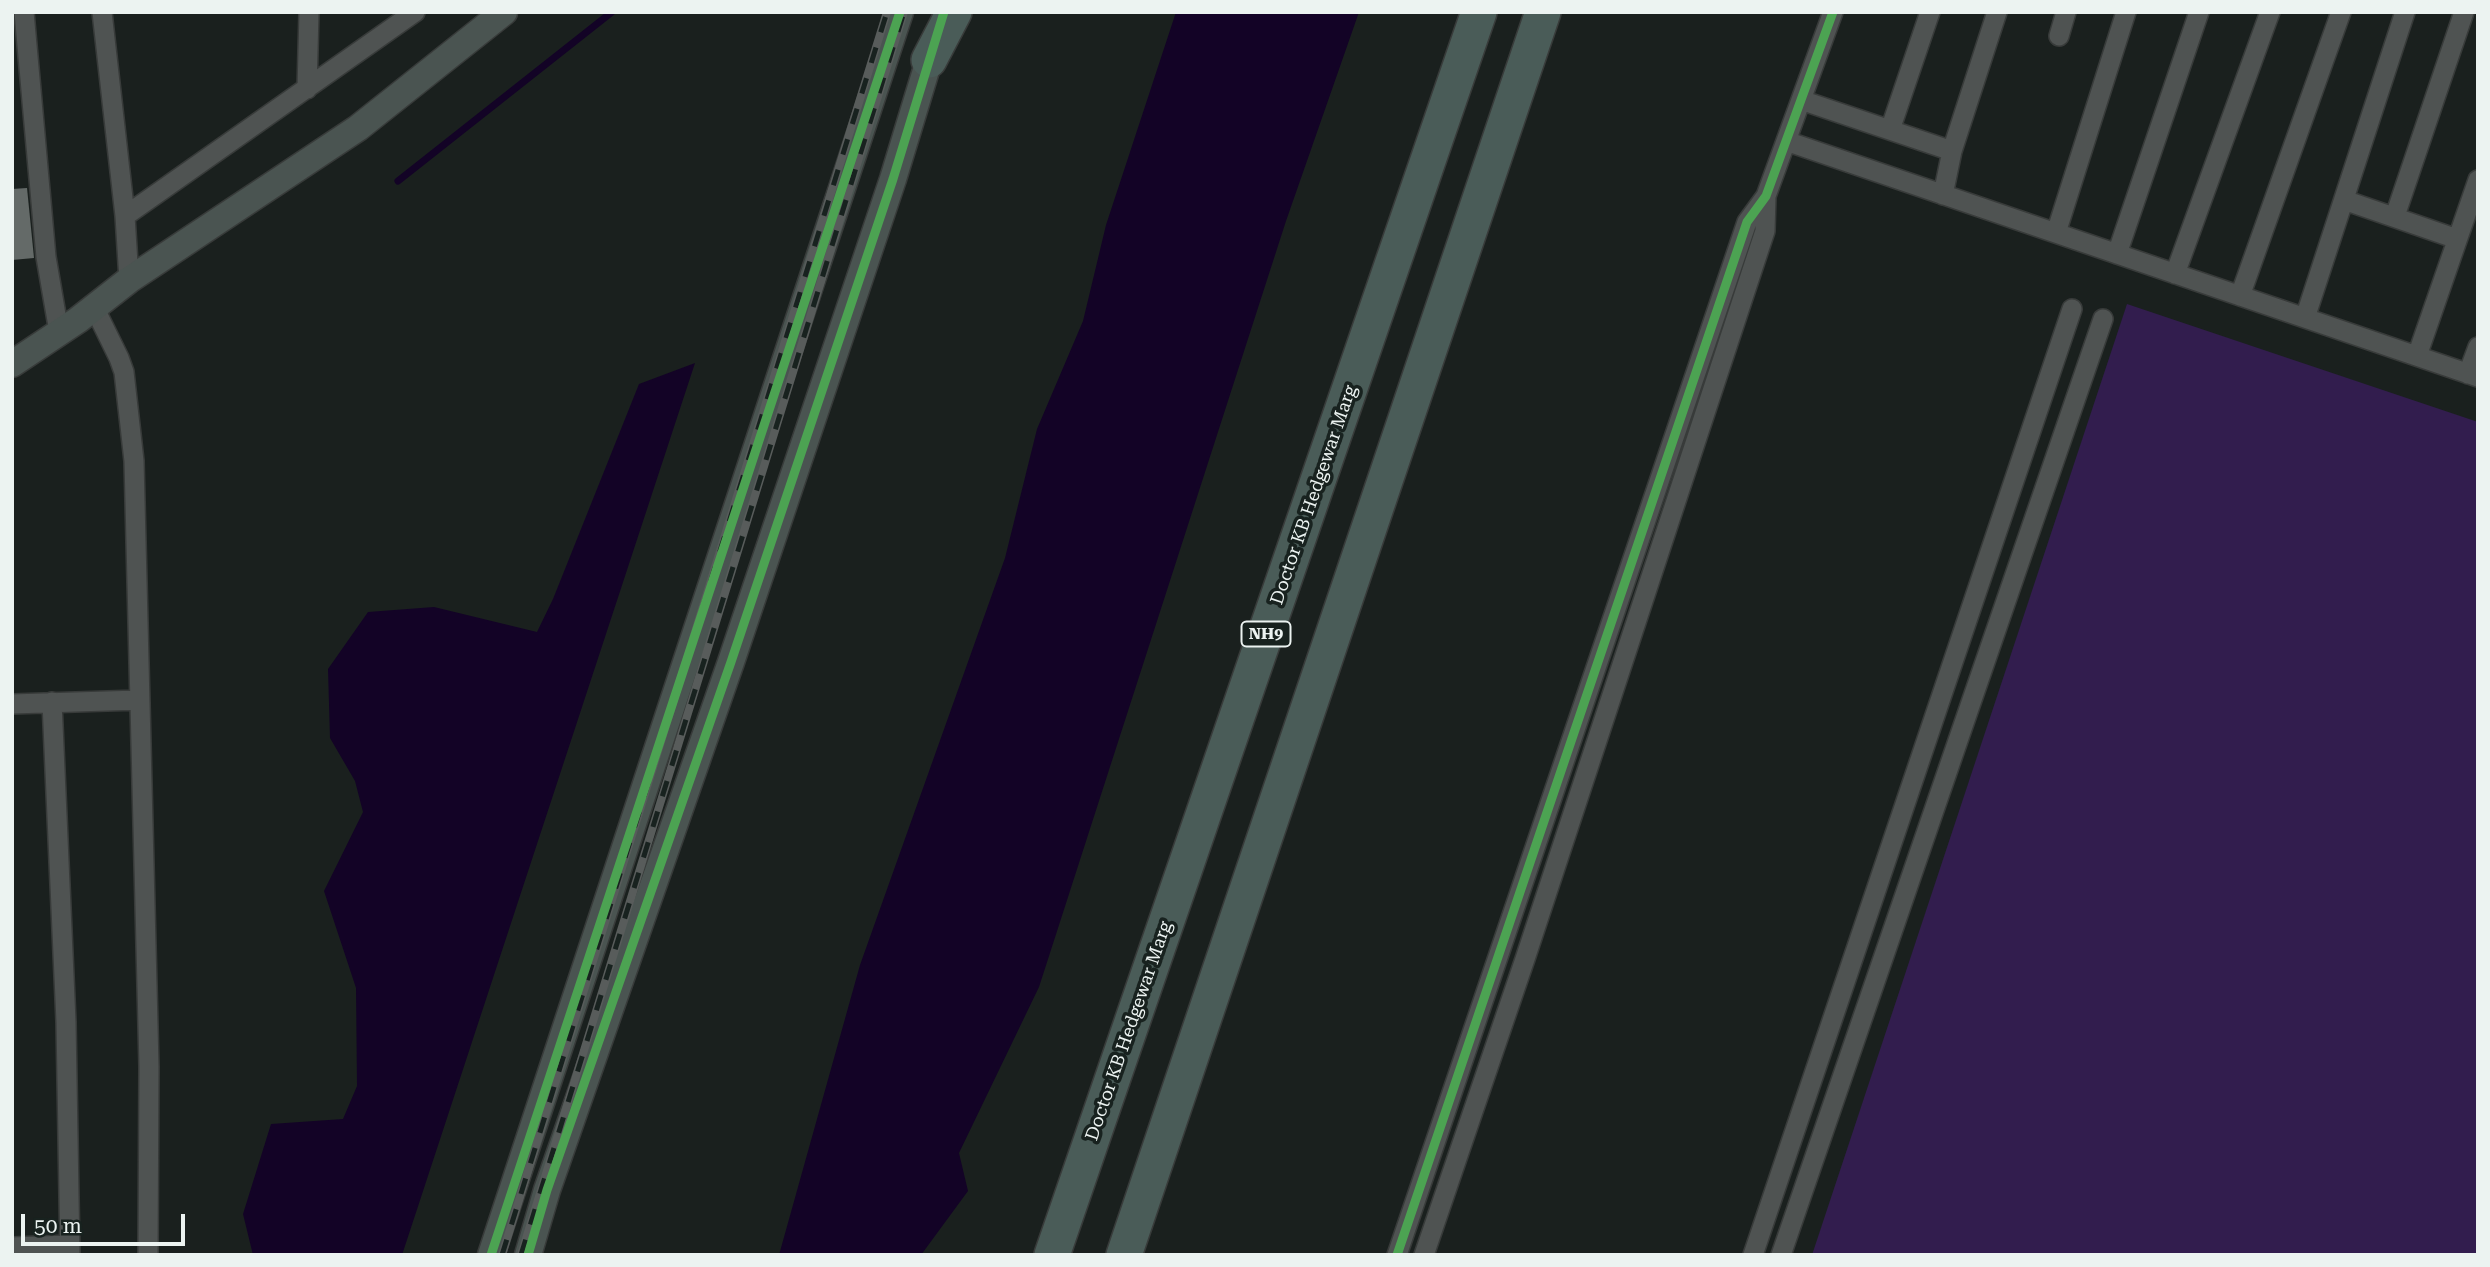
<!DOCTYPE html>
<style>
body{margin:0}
#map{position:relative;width:2490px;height:1267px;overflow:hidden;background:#1a201e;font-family:"Roboto Serif",serif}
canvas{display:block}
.frame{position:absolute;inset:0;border:14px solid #ecf3f1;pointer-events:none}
.scale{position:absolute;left:21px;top:1214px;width:164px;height:32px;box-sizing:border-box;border:4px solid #ecf3f1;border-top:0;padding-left:9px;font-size:21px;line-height:24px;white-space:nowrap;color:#ecf3f1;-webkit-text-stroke:5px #18221f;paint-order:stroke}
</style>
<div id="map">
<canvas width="2490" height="1267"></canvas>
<div class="frame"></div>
<div class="scale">50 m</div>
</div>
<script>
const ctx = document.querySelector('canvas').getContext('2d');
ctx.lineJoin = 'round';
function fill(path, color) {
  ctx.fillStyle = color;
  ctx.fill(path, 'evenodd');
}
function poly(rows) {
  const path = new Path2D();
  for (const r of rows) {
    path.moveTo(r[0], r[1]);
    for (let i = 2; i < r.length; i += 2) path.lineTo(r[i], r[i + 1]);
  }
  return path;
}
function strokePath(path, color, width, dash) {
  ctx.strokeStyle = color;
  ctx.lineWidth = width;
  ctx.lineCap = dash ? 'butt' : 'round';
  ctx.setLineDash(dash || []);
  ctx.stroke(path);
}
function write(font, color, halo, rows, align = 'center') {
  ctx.font = font + ' "Roboto Serif",serif';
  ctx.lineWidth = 7;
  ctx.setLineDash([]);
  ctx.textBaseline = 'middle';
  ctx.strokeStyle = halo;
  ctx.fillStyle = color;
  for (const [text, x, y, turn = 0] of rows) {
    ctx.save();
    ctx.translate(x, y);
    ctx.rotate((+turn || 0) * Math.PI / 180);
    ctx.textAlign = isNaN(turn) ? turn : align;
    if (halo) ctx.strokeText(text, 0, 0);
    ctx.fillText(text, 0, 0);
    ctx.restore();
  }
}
const green = poly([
 [2127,304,2478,422,2478,1255,1812,1255]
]);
const water = poly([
 [1176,12,1359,12,1286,221,1039,987,959,1153,968,1191,921,1255,779,1255,860,965,1005,558,1037,429,1083,321,1106,225],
 [695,363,402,1255,253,1255,243,1214,271,1124,343,1119,357,1086,356,988,324,891,363,812,355,781,330,738,328,669,368,612,434,607,537,632,553,599,639,384]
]);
const stream = poly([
 [398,181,612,12]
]);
const building = poly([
 [27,188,34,258,12,260,12,189]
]);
const street = poly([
 [24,12,46,257,59,332],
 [102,12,125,216,415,12],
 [2059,36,2066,12],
 [307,89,309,12],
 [1801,100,1952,151],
 [1890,130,1930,12],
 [1786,141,2478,377],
 [1943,195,1952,151,1997,12],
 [2344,200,2457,239],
 [125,216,129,280],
 [2395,216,2464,12],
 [2056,233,2126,12],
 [2117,254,2199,12],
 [2175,274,2270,12],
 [2240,296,2341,12],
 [94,307,119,358,124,372,134,461,149,1067,148,1253],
 [2305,318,2405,12],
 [2417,356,2478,180],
 [2468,374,2478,347],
 [52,702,66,1022,70,1255],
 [12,704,139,700],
 [12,1247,69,1245],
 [1397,1255,1747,222,1766,196,1833,12],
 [1424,1255,1525,959,1765,231,1766,196],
 [1753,1255,2072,309],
 [1781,1255,2103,319]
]);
const secondary = poly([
 [12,364,78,320,129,280,358,128,504,12],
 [491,1255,900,12],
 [528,1255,547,1190,731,662,893,179,934,44]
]);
const highway = poly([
 [929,60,954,12],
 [1052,1255,1479,12],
 [1124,1255,1543,12]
]);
const rail = poly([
 [502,1255,887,12],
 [521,1255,904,12]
]);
const cycleway = poly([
 [491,1255,900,12],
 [528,1255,547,1190,731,662,893,179,944,12],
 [1397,1255,1747,222,1766,196,1833,12]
]);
const shields = [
 [1266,634,49]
];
const shieldNames = [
 ["NH9",1266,634]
];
const streetNames = [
 ["Doctor KB Hedgewar Marg",1314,495,-71],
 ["Doctor KB Hedgewar Marg",1129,1031,-71]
];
fill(green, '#321d4e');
fill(water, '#130326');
strokePath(stream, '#130326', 7);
fill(building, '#646a68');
strokePath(street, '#383b3a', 22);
strokePath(secondary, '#383b3a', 29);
strokePath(highway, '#383b3a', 38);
strokePath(street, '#4f5352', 19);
strokePath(secondary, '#4a5451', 26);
strokePath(highway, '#4a5c58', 35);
strokePath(rail, '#585c5b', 8);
strokePath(rail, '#18221f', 5, [16]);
strokePath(cycleway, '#4ca352', 9);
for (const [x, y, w] of shields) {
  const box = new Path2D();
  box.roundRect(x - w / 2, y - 12.5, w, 25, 5);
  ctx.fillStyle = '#18221f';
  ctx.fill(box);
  strokePath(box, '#ecf3f1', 2);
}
write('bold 16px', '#ecf3f1', null, shieldNames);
write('18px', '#ecf3f1', '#18221f', streetNames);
</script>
